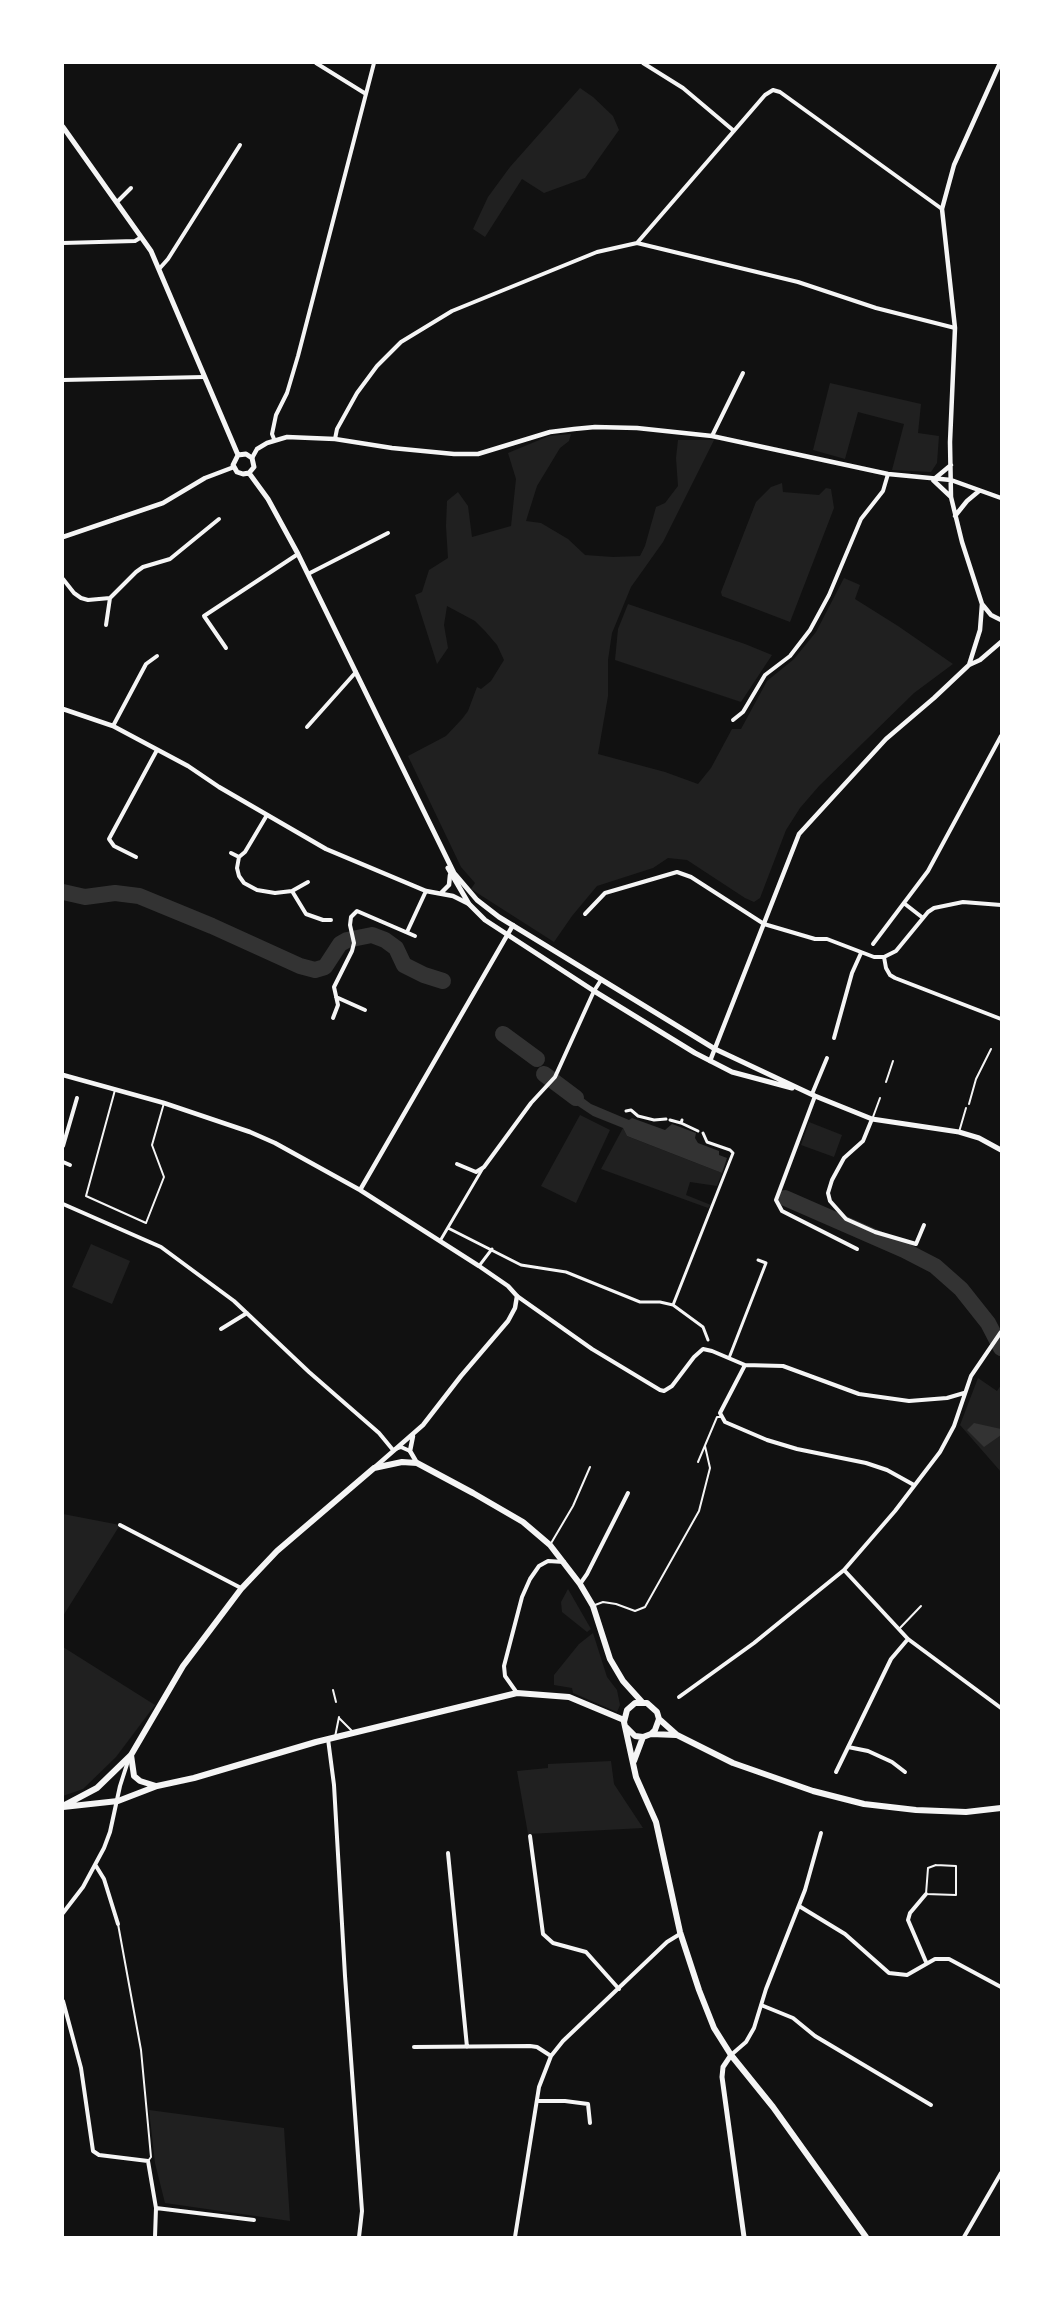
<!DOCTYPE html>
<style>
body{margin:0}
#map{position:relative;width:1064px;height:2300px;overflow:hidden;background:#111;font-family:"DM Sans",sans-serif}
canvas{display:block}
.frame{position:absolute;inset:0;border:64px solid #fff;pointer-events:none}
</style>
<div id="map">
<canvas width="1064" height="2300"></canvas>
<div class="frame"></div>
</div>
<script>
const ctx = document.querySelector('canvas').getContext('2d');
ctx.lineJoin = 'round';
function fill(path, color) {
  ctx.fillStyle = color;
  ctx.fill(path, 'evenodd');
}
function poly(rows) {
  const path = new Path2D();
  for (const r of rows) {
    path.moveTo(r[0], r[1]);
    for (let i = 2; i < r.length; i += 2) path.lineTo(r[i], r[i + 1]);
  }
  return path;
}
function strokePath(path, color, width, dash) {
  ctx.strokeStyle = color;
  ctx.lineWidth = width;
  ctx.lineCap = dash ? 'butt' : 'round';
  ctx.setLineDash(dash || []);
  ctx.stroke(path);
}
const green = poly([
 [580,88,593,97,613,116,619,130,585,178,544,193,522,179,485,237,473,229,488,197,510,167],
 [830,383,921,404,918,433,939,436,937,463,931,472,892,470,904,424,858,412,845,459,813,450],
 [571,434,569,441,560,448,537,486,526,521,541,523,568,539,585,555,613,557,640,556,645,546,656,507,665,503,678,486,676,458,678,440,714,440,663,542,631,587,612,633,608,660,608,696,598,754,665,772,698,784,711,768,732,729,741,729,767,681,794,659,816,632,844,578,860,585,855,599,898,626,953,664,914,693,819,786,800,808,786,830,760,898,754,902,745,898,687,860,668,858,653,868,597,886,572,916,554,942,471,889,475,883,461,867,408,756,446,736,462,719,468,711,477,687,481,689,491,681,504,660,497,645,485,631,475,621,447,606,444,625,448,648,437,664,415,595,422,592,429,570,448,558,446,526,447,501,458,492,468,506,472,537,511,526,516,479,508,453,549,436],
 [782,483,783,492,819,495,826,488,831,489,834,508,790,622,722,596,721,592,756,502,771,487],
 [628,604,745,644,772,655,741,702,615,660,618,629],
 [580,1115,610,1130,576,1203,541,1186],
 [809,1122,842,1135,834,1157,801,1145],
 [623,1128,627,1136,722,1173,717,1186,690,1182,686,1195,711,1205,708,1208,601,1169],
 [91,1244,130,1261,112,1304,72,1287],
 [978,1378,997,1391,1001,1385,1001,1472,960,1425],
 [63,1514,120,1525,63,1616],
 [568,1589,591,1629,587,1632,562,1612,561,1602],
 [593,1633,607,1677,617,1690,620,1705,617,1712,573,1693,572,1688,554,1685,554,1675,579,1644],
 [63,1647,155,1705,116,1757,83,1789,63,1796],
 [611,1761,614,1784,643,1828,528,1834,517,1771,548,1768,548,1764],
 [149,2110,284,2128,290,2221,165,2203,155,2163]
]);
const water = poly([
 [563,1083,591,1104,629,1120,632,1118,665,1130,672,1124,696,1133,695,1138,698,1143,719,1151,719,1155,727,1158,722,1173,627,1136,623,1128,593,1116,560,1094,556,1086],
 [974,1423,1001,1429,1001,1435,984,1447,967,1430]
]);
const river = poly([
 [63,892,85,897,115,893,139,896,212,926,300,966,315,970,325,967,340,944,347,940,372,935,385,940,396,948,404,965,424,975,443,981],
 [503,1034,537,1059],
 [544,1074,576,1098],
 [785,1198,904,1250,935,1266,961,1289,988,1323,1001,1348]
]);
const service = poly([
 [886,1082,893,1061],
 [115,1090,86,1196,146,1223,164,1177,152,1145,164,1103],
 [969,1104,976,1079,991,1049],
 [873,1117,880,1098],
 [959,1132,966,1108],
 [698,1462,717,1417,721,1417],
 [550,1545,573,1506,590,1467],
 [595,1605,603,1602,616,1604,635,1611,645,1607,699,1511,710,1468,705,1446],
 [899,1629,921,1606],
 [333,1690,336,1702],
 [339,1718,352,1731],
 [335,1737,339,1717],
 [936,1865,956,1866,956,1895,926,1894,928,1868,936,1865],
 [118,1924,141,2050,151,2157,148,2161]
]);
const pedestrian = poly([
 [626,1111,631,1110,638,1116,654,1120,666,1119],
 [670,1120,681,1123,682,1120],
 [681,1123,698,1131],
 [448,1228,521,1265,566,1272,640,1302,660,1302,673,1305,703,1327,708,1340],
 [440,1241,483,1168],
 [479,1266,492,1249],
 [673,1305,733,1153,730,1150,707,1142,703,1133],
 [729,1358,766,1263,758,1260]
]);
const minor = poly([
 [316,63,366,94],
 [643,63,683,88,734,131],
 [117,202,131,188],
 [63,243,135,241,140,238],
 [637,243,765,95,773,90,780,92,942,209],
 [160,268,168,259,240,145],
 [63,380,204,377],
 [712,436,743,373],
 [274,439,272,434,276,415,287,393,298,356,374,63],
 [335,439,337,429,357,393,377,366,401,342,452,311,597,252,637,243,798,282,876,308,955,328],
 [308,574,388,533],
 [63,579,74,593,81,598,88,600,110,598,136,572,143,567,170,559,219,519],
 [106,625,110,598],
 [226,648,204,616,298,554],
 [733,720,743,712,765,675,790,656,810,630,829,595,861,519,883,491,888,474],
 [113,726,146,664,157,656],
 [307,727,356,672],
 [231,853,239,857,245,852,267,815],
 [136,857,114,846,109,839,157,750],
 [239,857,237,868,239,876,244,883,257,890,275,893,292,891,308,882],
 [292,891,306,914,323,920,331,920],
 [905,904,923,918],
 [585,914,605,893,677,872,691,877,764,924,815,939,827,939,874,957,884,957,896,951,928,912,934,908,963,902,1001,905],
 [407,932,426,891],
 [873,944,928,871,1001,736],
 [884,957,886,968,890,975,895,978,1001,1019],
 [336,997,365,1010],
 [333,1018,338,1005,334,987,352,951,354,943,350,925,351,917,357,911,415,936],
 [834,1038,852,973,861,953],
 [812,1094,827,1058],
 [815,1096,776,1200,782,1211,857,1249],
 [872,1119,863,1141,844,1158,832,1180,828,1193,830,1201,846,1219,875,1232,916,1244,924,1225],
 [63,1146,77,1098],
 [63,1162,70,1165],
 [457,1164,476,1172,484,1167,531,1103,555,1077,594,991,601,980],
 [63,1204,161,1247,234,1301,309,1372,379,1433,393,1450,401,1447,410,1451],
 [517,1296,592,1349,660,1390,664,1391,672,1386,694,1357,703,1349,712,1351,745,1365,783,1366,859,1394,909,1401,947,1398,964,1393],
 [221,1329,247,1313],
 [745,1365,720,1413,725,1422,767,1440,797,1449,866,1463,887,1470,914,1485],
 [120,1525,241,1588],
 [844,1570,908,1639,1001,1708],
 [580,1584,587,1574,628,1493],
 [517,1693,505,1676,504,1666,522,1597,530,1579,539,1566,548,1561,564,1562],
 [679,1697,754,1643,844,1570,895,1511,940,1452,954,1426,971,1376,1001,1332],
 [328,1739,334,1785,345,1976,362,2211,359,2237],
 [848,1747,868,1751,892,1762,905,1772],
 [836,1772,891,1659,908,1639],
 [530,1836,543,1934,553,1943,586,1952,619,1989],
 [448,1853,467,2047],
 [96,1866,104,1879,118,1924],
 [926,1894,910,1913,908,1920,926,1962],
 [799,1906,845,1934,889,1973,907,1975,935,1959,949,1959,1001,1987],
 [63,1913,83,1887,104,1848,110,1832,120,1786,129,1758],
 [63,2001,81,2068,93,2151,99,2155,148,2161,156,2208,155,2237],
 [761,2005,793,2018,815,2036,931,2105],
 [414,2047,530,2046,537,2047,551,2056],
 [731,2055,746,2042,754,2028,766,1989,805,1890,821,1833],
 [537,2101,565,2101,588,2104,590,2123],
 [156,2208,254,2220],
 [515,2237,539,2087,551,2056,563,2041,667,1942,680,1934],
 [964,2237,1001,2173]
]);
const tertiary = poly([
 [252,458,257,449,267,443,287,437,335,439,392,448,454,454,478,454,550,432,574,429,595,427,637,428,712,436,888,474,951,480,1001,498],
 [933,480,951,497],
 [933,480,951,465],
 [955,516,967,501,979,491],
 [63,537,163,503,205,478,234,467],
 [982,604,991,615,1001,620],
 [969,665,980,630,982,604,962,542,951,497,950,442,955,328,942,209,954,165,1000,63],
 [63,709,113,726,188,766,219,787,326,849,426,891,453,896,469,904],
 [441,893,449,885,450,875],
 [710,1061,799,834,886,739,934,698,969,665,980,660,1001,642],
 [63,1075,164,1103,250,1132,275,1143,360,1190,479,1266,508,1286,517,1296,515,1308,508,1321,461,1376,423,1425,375,1467],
 [360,1190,513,925],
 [413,1436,410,1451,417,1463]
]);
const secondary = poly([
 [63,127,151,251,238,455],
 [238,455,246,454,252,458,254,467,249,473],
 [238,455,233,465,237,472,243,474,249,473],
 [249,473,268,499,298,554,454,873,477,900,499,917,715,1049,815,1096,872,1119,959,1132,979,1138,1001,1150],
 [448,868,469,904,485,920,594,991,695,1053,732,1072,792,1088],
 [731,2055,723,2067,722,2077,744,2237]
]);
const primary = poly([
 [659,1719,677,1735,733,1763,813,1791,864,1804,916,1810,966,1812,1001,1808],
 [626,1727,635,1736,643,1737,651,1734,655,1730,659,1719,657,1712,647,1703,635,1703,627,1710,624,1722,636,1777,656,1822,680,1932,699,1990,714,2028,731,2055,773,2107,866,2237],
 [651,1734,676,1735],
 [131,1755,134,1776,140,1781,156,1786],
 [634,1761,643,1737],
 [63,1806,97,1788,131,1755,183,1666,241,1589,277,1551,374,1468,402,1462,417,1463,473,1493,523,1522,550,1545,580,1584,593,1606,610,1659,623,1681,642,1702],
 [63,1807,118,1801,157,1786,194,1778,316,1742,517,1693,569,1697,624,1720]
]);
fill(green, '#202020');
fill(water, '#333');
strokePath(river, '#333', 16);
strokePath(service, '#f5f5f5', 2);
strokePath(pedestrian, '#f5f5f5', 3);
strokePath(minor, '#f5f5f5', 4);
strokePath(tertiary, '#f5f5f5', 4.5);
strokePath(secondary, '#f5f5f5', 5);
strokePath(primary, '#f5f5f5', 6);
</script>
